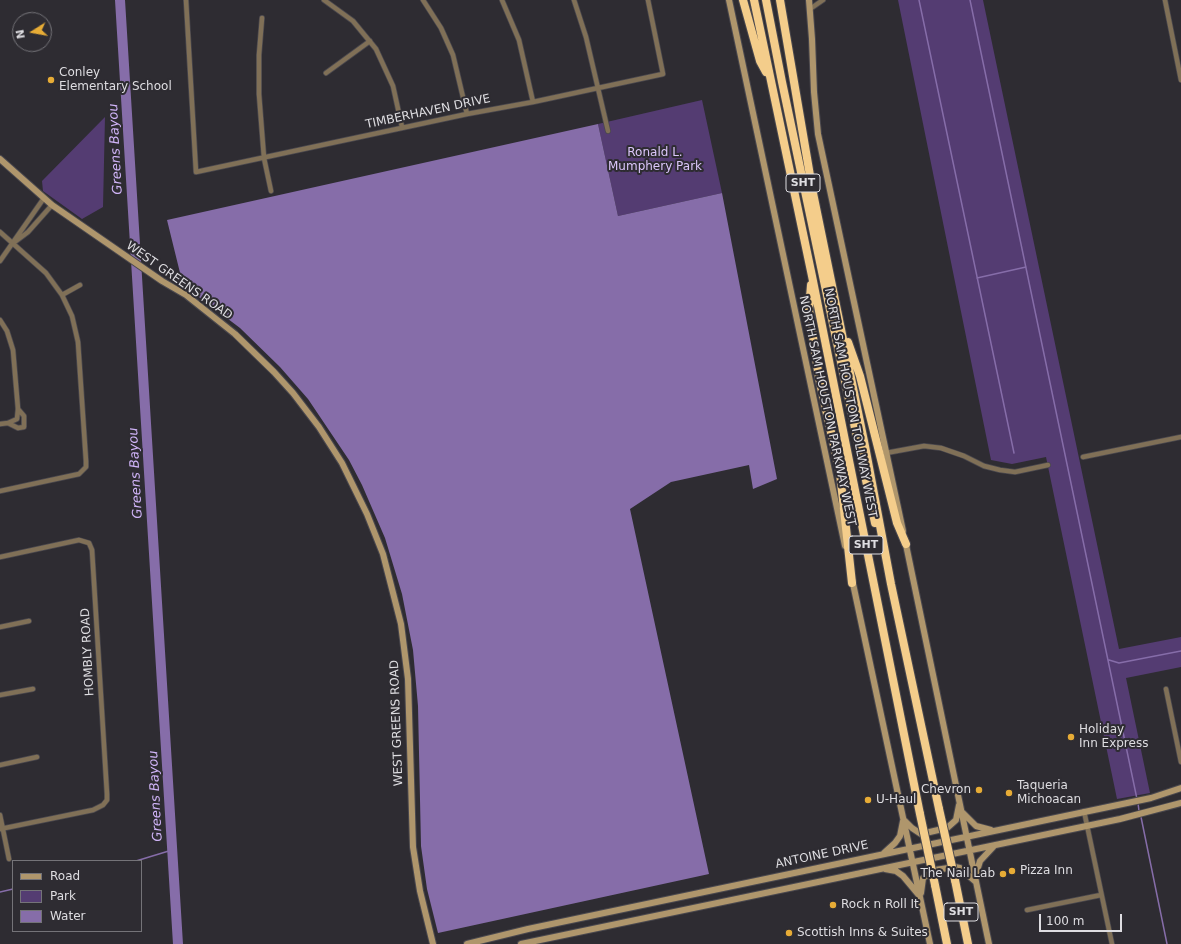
<!DOCTYPE html>
<style>
body{margin:0}
#map{position:relative;width:1181px;height:944px;overflow:hidden;background:#2e2c32;font-family:"DejaVu Sans",sans-serif}
canvas{display:block}
.legend{position:absolute;left:12px;top:860px;width:130px;height:72px;box-sizing:border-box;background:#2e2c32;border:1px solid #747378;margin:0;padding:5px 7px;list-style:none;font-size:12px;color:#dedde1}
.legend li{display:flex;align-items:center;gap:8px;height:20px}
.legend b{width:20px;border:1px solid #747378}
.north{position:absolute;left:12px;top:12px;width:40px;height:40px;box-sizing:border-box;background:#2e2c32;border:1px solid #747378;border-radius:50%;rotate:259deg;font-size:11px;font-weight:700;line-height:16px;text-align:center;color:#dedde1}
.north::after{content:'';display:block;margin:auto;width:14px;height:18px;background:#e7ac36;clip-path:polygon(50% 0,100% 100%,50% 72%,0 100%)}
.scale{position:absolute;left:1039px;top:914px;width:83px;height:18px;box-sizing:border-box;border:2px solid #dedde1;border-top:0;padding-left:5px;font-size:12px;line-height:14px;white-space:nowrap;color:#dedde1;-webkit-text-stroke:3px #2e2c32;paint-order:stroke}
</style>
<div id="map">
<canvas width="1181" height="944"></canvas>
<ul class="legend">
<li><b style="height:5px;background:#af966c"></b>Road</li>
<li><b style="height:11px;background:#543c72"></b>Park</li>
<li><b style="height:11px;background:#866da9"></b>Water</li>
</ul>
<div class="north">N</div>
<div class="scale">100 m</div>
</div>
<script>
const ctx = document.querySelector('canvas').getContext('2d');
ctx.lineJoin = 'round';
function fill(path, color) {
  ctx.fillStyle = color;
  ctx.fill(path, 'evenodd');
}
function poly(rows) {
  const path = new Path2D();
  for (const r of rows) {
    path.moveTo(r[0], r[1]);
    for (let i = 2; i < r.length; i += 2) path.lineTo(r[i], r[i + 1]);
  }
  return path;
}
function strokePath(path, color, width, dash) {
  ctx.strokeStyle = color;
  ctx.lineWidth = width;
  ctx.lineCap = dash ? 'butt' : 'round';
  ctx.setLineDash(dash || []);
  ctx.stroke(path);
}
function write(font, color, halo, rows, align = 'center') {
  ctx.font = font + ' "DejaVu Sans",sans-serif';
  ctx.lineWidth = 4;
  ctx.setLineDash([]);
  ctx.textBaseline = 'middle';
  ctx.strokeStyle = halo;
  ctx.fillStyle = color;
  for (const [text, x, y, turn = 0] of rows) {
    ctx.save();
    ctx.translate(x, y);
    ctx.rotate((+turn || 0) * Math.PI / 180);
    ctx.textAlign = isNaN(turn) ? turn : align;
    if (halo) ctx.strokeText(text, 0, 0);
    ctx.fillText(text, 0, 0);
    ctx.restore();
  }
}
const green = poly([
 [898,0,983,0,1119,649,1181,637,1181,667,1126,678,1150,793,1117,799,1046,457,1012,464,991,460],
 [702,100,722,193,618,216,598,124],
 [105,117,103,207,82,219,43,191,42,181]
]);
const water = poly([
 [598,124,618,216,722,193,777,479,753,489,749,465,671,482,630,509,709,874,438,933,427,889,421,846,418,706,413,650,402,594,385,538,362,485,349,460,308,399,280,367,240,328,183,285,167,220]
]);
const stream = poly([
 [919,0,1014,453],
 [970,0,1137,799],
 [977,278,1026,267],
 [1109,660,1119,663,1181,651],
 [1138,803,1139,811],
 [1141,817,1167,944],
 [136,861,172,850],
 [0,892,13,889]
]);
const river = poly([
 [120,0,178,944]
]);
const minor = poly([
 [186,0,196,172,467,114,533,102,663,74,648,0],
 [324,0,353,21,376,49,393,86,402,127],
 [423,0,441,28,453,55,467,114],
 [502,0,519,40,533,102],
 [574,0,586,37,608,131],
 [1165,0,1181,80],
 [810,9,823,0],
 [262,18,259,55,259,94,264,158,271,191],
 [326,73,370,41],
 [0,232,46,273,62,295,72,316,78,342,86,461,86,467,79,474,0,491],
 [16,241,28,232,52,205],
 [0,261,44,198],
 [62,295,80,285],
 [0,320,7,331,13,350,18,409,17,419,8,423,0,424],
 [8,423,18,428,24,427,24,416,18,409],
 [886,453,924,446,941,448,964,456,984,466,1000,470,1015,472,1048,465],
 [1083,457,1181,437],
 [0,557,79,540,89,543,92,550,107,794,107,800,103,805,93,810,0,829],
 [0,627,29,621],
 [1166,689,1181,762],
 [0,695,33,689],
 [0,765,37,757],
 [1084,811,1112,944],
 [0,815,9,859],
 [1027,910,1101,895]
]);
const secondary = poly([
 [729,0,845,546],
 [809,0,812,39,814,92,818,134,903,531],
 [0,159,52,205,162,281,186,295,235,334,274,372,293,393,319,427,342,463,367,514,383,554,401,624,408,679,413,847,420,891,433,944],
 [905,540,989,944],
 [852,579,930,944],
 [961,811,976,826,991,830],
 [905,821,912,828,921,834,947,828,956,820,959,805],
 [884,853,895,843,900,836,903,821],
 [885,869,896,871,903,876,918,894],
 [976,874,980,861,994,846],
 [921,893,923,878,935,870,955,867,960,868,976,882],
 [467,944,528,929,1151,798,1181,788],
 [521,944,1120,819,1181,803]
]);
const motorway = poly([
 [743,0,760,61,766,72],
 [754,0,812,276,920,814],
 [766,0,782,82,875,523],
 [780,0,813,193,865,446,891,584,939,809],
 [811,285,809,310,819,378,840,473,852,583],
 [848,342,860,376,897,523,906,544],
 [955,880,968,944],
 [935,885,947,944]
]);
const motorwayBridge = poly([
 [939,809,955,880],
 [920,814,935,885]
]);
const markers = [
 [51,80,4,"#e7ac36"],
 [1071,737,4,"#e7ac36"],
 [979,790,4,"#e7ac36"],
 [1009,793,4,"#e7ac36"],
 [868,800,4,"#e7ac36"],
 [1012,871,4,"#e7ac36"],
 [1003,874,4,"#e7ac36"],
 [833,905,4,"#e7ac36"],
 [789,933,4,"#e7ac36"]
];
const shields = [
 [803,183,34],
 [866,545,34],
 [961,912,34]
];
const shieldNames = [
 ["SHT",803,183],
 ["SHT",866,545],
 ["SHT",961,912]
];
const poiNames = [
 ["Conley",59,73],
 ["Elementary School",59,87],
 ["Holiday",1079,730],
 ["Inn Express",1079,744],
 ["Taqueria",1017,786],
 ["Michoacan",1017,800],
 ["Chevron",971,790,"right"],
 ["U-Haul",876,800],
 ["Pizza Inn",1020,871],
 ["The Nail Lab",995,874,"right"],
 ["Rock n Roll It",841,905],
 ["Scottish Inns & Suites",797,933]
];
const streetNames = [
 ["TIMBERHAVEN DRIVE",428,112,-12],
 ["WEST GREENS ROAD",179,281,35],
 ["NORTH SAM HOUSTON TOLLWAY WEST",850,403,79],
 ["NORTH SAM HOUSTON PARKWAY WEST",827,411,78],
 ["HOMBLY ROAD",88,652,-93],
 ["WEST GREENS ROAD",397,723,-92],
 ["ANTOINE DRIVE",822,855,-12]
];
const parkNames = [
 ["Ronald L.",655,153],
 ["Mumphery Park",655,167]
];
const waterNames = [
 ["Greens Bayou",116,149,-93],
 ["Greens Bayou",136,473,-93],
 ["Greens Bayou",156,796,-93]
];
fill(green, '#543c72');
fill(water, '#866da9');
strokePath(stream, '#866da9', 1.5);
strokePath(river, '#866da9', 10);
strokePath(minor, '#4a484e', 6);
strokePath(secondary, '#4a484e', 8);
strokePath(motorway, '#4a484e', 10);
strokePath(minor, '#807057', 4.5);
strokePath(secondary, '#af966c', 6);
strokePath(motorway, '#f4cd8b', 8);
strokePath(motorwayBridge, '#4a484e', 10, []);
strokePath(motorwayBridge, '#f4cd8b', 8);
for (const [x, y, r, color] of markers) {
  const dot = new Path2D();
  dot.arc(x, y, r, 0, 2 * Math.PI);
  ctx.fillStyle = color;
  ctx.fill(dot);
  strokePath(dot, '#2e2c32', 1.5);
}
for (const [x, y, w] of shields) {
  const box = new Path2D();
  box.roundRect(x - w / 2, y - 9, w, 18, 3);
  ctx.fillStyle = '#2e2c32';
  ctx.fill(box);
  strokePath(box, '#dedde1', 1);
}
write('bold 11px', '#dedde1', null, shieldNames);
write('12px', '#dedde1', '#2e2c32', poiNames, 'left');
write('12px', '#dedde1', '#2e2c32', streetNames);
write('12px', '#dbc6fa', '#2e2c32', parkNames);
write('italic 13px', '#d0b4f8', '#2e2c32', waterNames);
</script>
